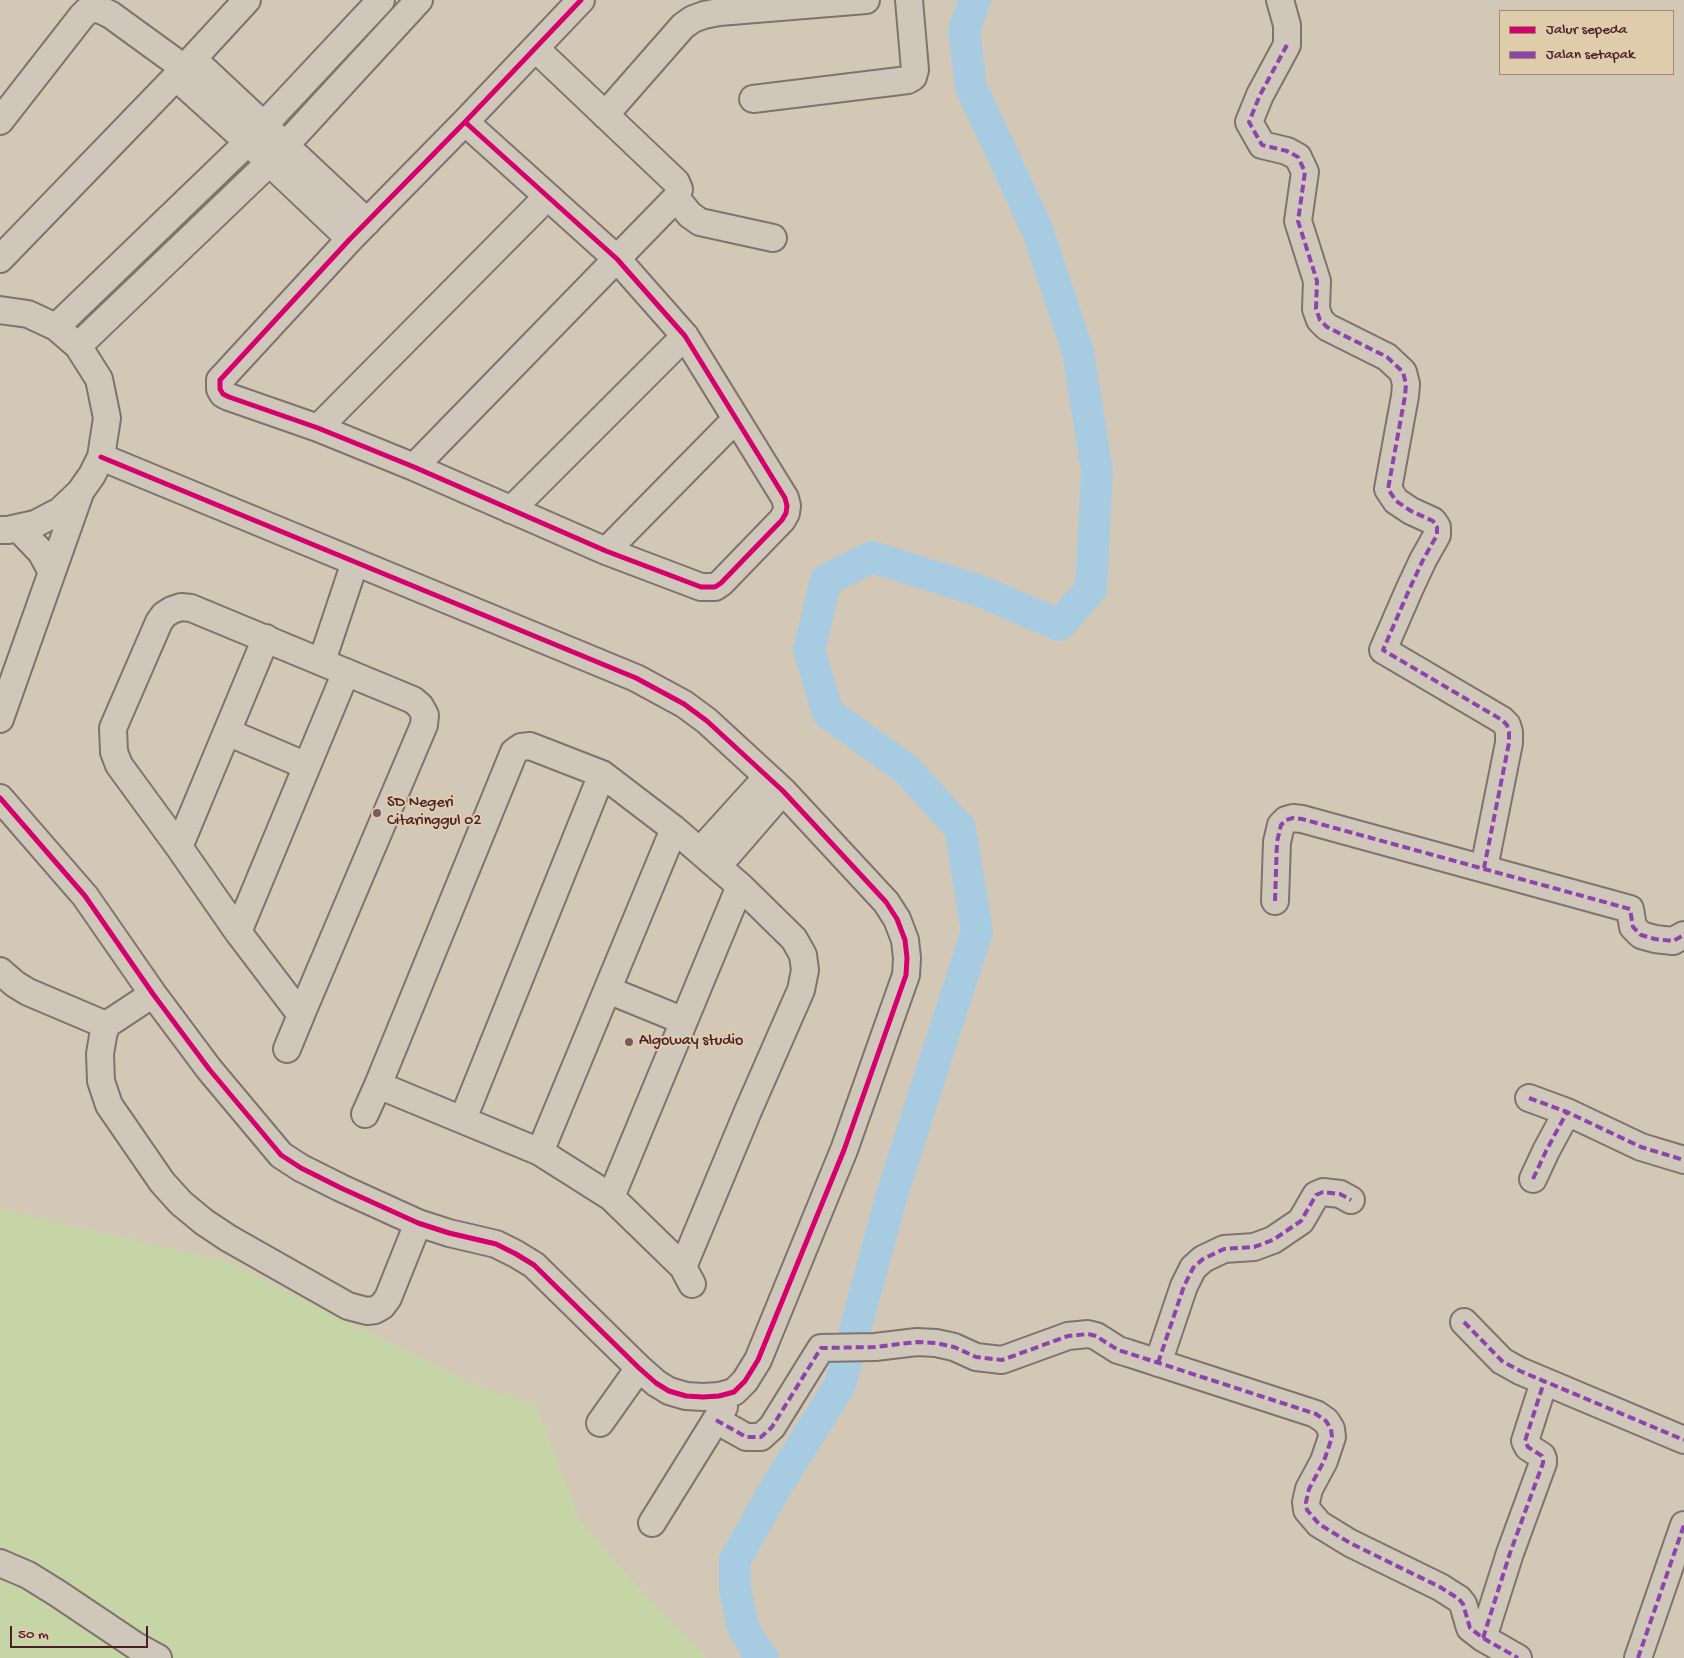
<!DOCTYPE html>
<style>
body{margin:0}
#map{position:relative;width:1684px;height:1658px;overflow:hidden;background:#d3c8b6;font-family:"Gochi Hand",sans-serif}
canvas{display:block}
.legend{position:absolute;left:1499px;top:10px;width:175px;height:65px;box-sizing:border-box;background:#dfccaa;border:1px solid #a38777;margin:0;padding:6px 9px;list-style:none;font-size:15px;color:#4a1f2b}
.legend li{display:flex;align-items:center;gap:10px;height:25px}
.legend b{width:25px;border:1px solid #a38777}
.scale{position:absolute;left:10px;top:1626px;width:138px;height:22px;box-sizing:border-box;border:2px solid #4a1f2b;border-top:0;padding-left:6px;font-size:15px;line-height:18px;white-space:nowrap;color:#4a1f2b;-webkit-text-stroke:4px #dfccaa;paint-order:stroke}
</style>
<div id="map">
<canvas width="1684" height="1658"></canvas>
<ul class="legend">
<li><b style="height:6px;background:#d6006c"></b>Jalur sepeda</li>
<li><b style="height:6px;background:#8e44ad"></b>Jalan setapak</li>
</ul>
<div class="scale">50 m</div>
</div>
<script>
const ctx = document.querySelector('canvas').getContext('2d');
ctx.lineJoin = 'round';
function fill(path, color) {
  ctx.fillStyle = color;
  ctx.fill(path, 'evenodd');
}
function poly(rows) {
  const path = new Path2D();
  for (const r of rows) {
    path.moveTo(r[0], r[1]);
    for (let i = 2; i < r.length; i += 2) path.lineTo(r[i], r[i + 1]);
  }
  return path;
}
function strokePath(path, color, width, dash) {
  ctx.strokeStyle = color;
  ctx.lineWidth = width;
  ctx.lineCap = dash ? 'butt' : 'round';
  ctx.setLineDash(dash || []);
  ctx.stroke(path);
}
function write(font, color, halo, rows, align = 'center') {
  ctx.font = font + ' "Gochi Hand",sans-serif';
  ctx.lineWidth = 4;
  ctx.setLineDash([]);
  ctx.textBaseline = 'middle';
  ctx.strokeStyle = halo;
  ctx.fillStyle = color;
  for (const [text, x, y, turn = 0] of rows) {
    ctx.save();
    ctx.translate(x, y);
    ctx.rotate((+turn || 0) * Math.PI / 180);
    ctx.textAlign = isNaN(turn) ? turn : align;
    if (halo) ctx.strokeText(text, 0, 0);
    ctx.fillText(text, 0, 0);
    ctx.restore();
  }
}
const green = poly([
 [0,1209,229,1262,465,1380,536,1406,580,1521,649,1599,707,1658,0,1658]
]);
const river = poly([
 [763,1658,758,1653,743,1628,735,1588,735,1560,776,1487,840,1385,893,1191,977,931,960,828,906,769,828,713,809,650,826,580,872,557,980,591,1059,625,1091,589,1097,471,1078,352,1037,229,971,87,964,30,975,0]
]);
const minor = poly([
 [1280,0,1287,25,1287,45,1260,95,1249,122,1262,145,1287,151,1298,157,1305,172,1298,221,1317,281,1316,309,1320,320,1327,327,1387,357,1403,372,1406,384,1405,396,1388,489,1396,501,1411,511,1433,521,1437,527,1437,535,1423,560,1409,590,1383,650,1502,720,1507,725,1509,732,1509,743,1484,868],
 [193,59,367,222],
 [176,77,248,142,350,239],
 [753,99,908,80,913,77,915,70,909,0],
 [605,115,683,26,693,19,704,15,719,12,866,0],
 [0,121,82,16,87,11,94,9,101,10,111,15,184,68],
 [465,122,617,259,685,336,785,498,787,506,786,513,782,520,721,583,715,587,701,587,606,551,414,467,318,428,229,397,223,394,220,389,220,380,350,239,465,122,581,0],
 [676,198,690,215,700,222,773,238],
 [0,259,176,77,247,0],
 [0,310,28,314,56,327,78,346,99,379,107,418,101,457,92,475,80,492,60,511,35,524,8,530,0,530],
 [56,327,248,142,381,0],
 [78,346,269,163,419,0],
 [318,428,547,197],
 [414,467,676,198,678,193,679,189,676,182,536,49],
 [511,510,685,336],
 [18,528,41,552,52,572],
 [606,551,736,419],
 [322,661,355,562],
 [0,719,80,493],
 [227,732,307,766],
 [0,798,85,896,153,994,209,1069,281,1155,301,1168,341,1188,418,1223,449,1233,496,1244,516,1254,534,1265,639,1368,656,1383,669,1391,686,1396,703,1397,719,1396,734,1392,745,1381,758,1360,844,1150,906,975,907,958,905,940,897,919,886,902,783,791,707,721,684,704,636,678,101,457],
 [179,847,266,638],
 [700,851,767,777],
 [718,866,783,791],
 [1275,901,1277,842,1281,825,1286,820,1293,818,1302,819,1630,909,1633,927,1641,935,1655,939,1673,941,1684,935],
 [238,932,346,672],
 [0,971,15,984,28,992,106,1025],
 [608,990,684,1021],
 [153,994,106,1025,103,1036,100,1054,101,1081,109,1105,162,1182,181,1203,204,1222,228,1238,348,1306,367,1311,375,1310,382,1306,388,1298,418,1223],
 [287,1049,301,1015,238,932,179,847,119,765,114,752,113,728,159,622,164,615,172,610,181,607,191,608,413,700,420,706,425,715,424,725,301,1015],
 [378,1085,540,1152,611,1197,683,1267,692,1284],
 [1529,1098,1567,1112,1641,1147,1684,1160],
 [365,1114,378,1085,514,752,521,747,530,746,602,774,674,829,740,886,794,939,803,955,805,970,801,990,748,1111,683,1267],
 [463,1119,602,774],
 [540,1152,674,829],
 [1533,1179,1546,1151,1567,1112],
 [611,1197,740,886],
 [1464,1322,1502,1361,1520,1371,1684,1440],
 [1158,1363,1184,1286,1193,1268,1203,1259,1224,1249,1254,1247,1273,1240,1301,1221,1316,1195,1323,1192,1340,1194,1351,1200],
 [716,1420,746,1437,761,1437,772,1427,821,1348,875,1347,917,1342,936,1343,954,1347,976,1357,1002,1360,1068,1336,1088,1334,1096,1336,1118,1350,1128,1353,1316,1414,1326,1421,1331,1429,1332,1437,1324,1461,1309,1489,1306,1502,1307,1510,1319,1524,1350,1543,1440,1587,1459,1599,1463,1604,1470,1628,1483,1638,1518,1658],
 [600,1423,639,1368],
 [652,1523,724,1407],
 [0,1563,28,1575,57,1593,136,1646,158,1658],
 [1483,1638,1510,1553,1543,1463,1543,1459,1542,1456,1528,1447,1525,1441,1544,1382],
 [1638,1658,1684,1525]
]);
const quiet = poly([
 [1287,45,1260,95,1249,122,1262,145,1287,151,1298,157,1305,172,1298,221,1317,281,1316,309,1320,320,1327,327,1387,357,1403,372,1406,384,1405,396,1388,489,1396,501,1411,511,1433,521,1437,527,1437,535,1423,560,1409,590,1383,650,1502,720,1507,725,1509,732,1509,743,1484,868],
 [1275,901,1277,842,1281,825,1286,820,1293,818,1302,819,1630,909,1633,927,1641,935,1655,939,1673,941,1684,935],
 [1529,1098,1567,1112,1641,1147,1684,1160],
 [1533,1179,1546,1151,1567,1112],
 [1464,1322,1502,1361,1520,1371,1684,1440],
 [1158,1363,1184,1286,1193,1268,1203,1259,1224,1249,1254,1247,1273,1240,1301,1221,1316,1195,1323,1192,1340,1194,1351,1200],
 [716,1420,746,1437,761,1437,772,1427,821,1348,875,1347,917,1342,936,1343,954,1347,976,1357,1002,1360,1068,1336,1088,1334,1096,1336,1118,1350,1128,1353,1316,1414,1326,1421,1331,1429,1332,1437,1324,1461,1309,1489,1306,1502,1307,1510,1319,1524,1350,1543,1440,1587,1459,1599,1463,1604,1470,1628,1483,1638,1518,1658],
 [1483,1638,1510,1553,1543,1463,1543,1459,1542,1456,1528,1447,1525,1441,1544,1382],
 [1638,1658,1684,1525]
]);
const cycleway = poly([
 [465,122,617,259,685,336,785,498,787,506,786,513,782,520,721,583,715,587,701,587,606,551,414,467,318,428,229,397,223,394,220,389,220,380,350,239,465,122,581,0],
 [0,798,85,896,153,994,209,1069,281,1155,301,1168,341,1188,418,1223,449,1233,496,1244,516,1254,534,1265,639,1368,656,1383,669,1391,686,1396,703,1397,719,1396,734,1392,745,1381,758,1360,844,1150,906,975,907,958,905,940,897,919,886,902,783,791,707,721,684,704,636,678,101,457]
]);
const markers = [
 [377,813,5,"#7a5a5c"],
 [629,1042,5,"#7a5a5c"]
];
const poiNames = [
 ["SD Negeri",387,804],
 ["Citaringgul 02",387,822],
 ["Algoway studio",639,1042]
];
fill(green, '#c6d5a6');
strokePath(river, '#a7cce1', 32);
strokePath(minor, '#80736d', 30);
strokePath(minor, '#cfc7ba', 26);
strokePath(quiet, '#8e44ad', 4, [8, 4]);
strokePath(cycleway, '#d6006c', 5);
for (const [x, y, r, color] of markers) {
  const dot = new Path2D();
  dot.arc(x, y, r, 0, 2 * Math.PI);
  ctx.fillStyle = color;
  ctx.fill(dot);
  strokePath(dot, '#dfccaa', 2);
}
write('16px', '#4a1f2b', '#dfccaa', poiNames, 'left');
</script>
